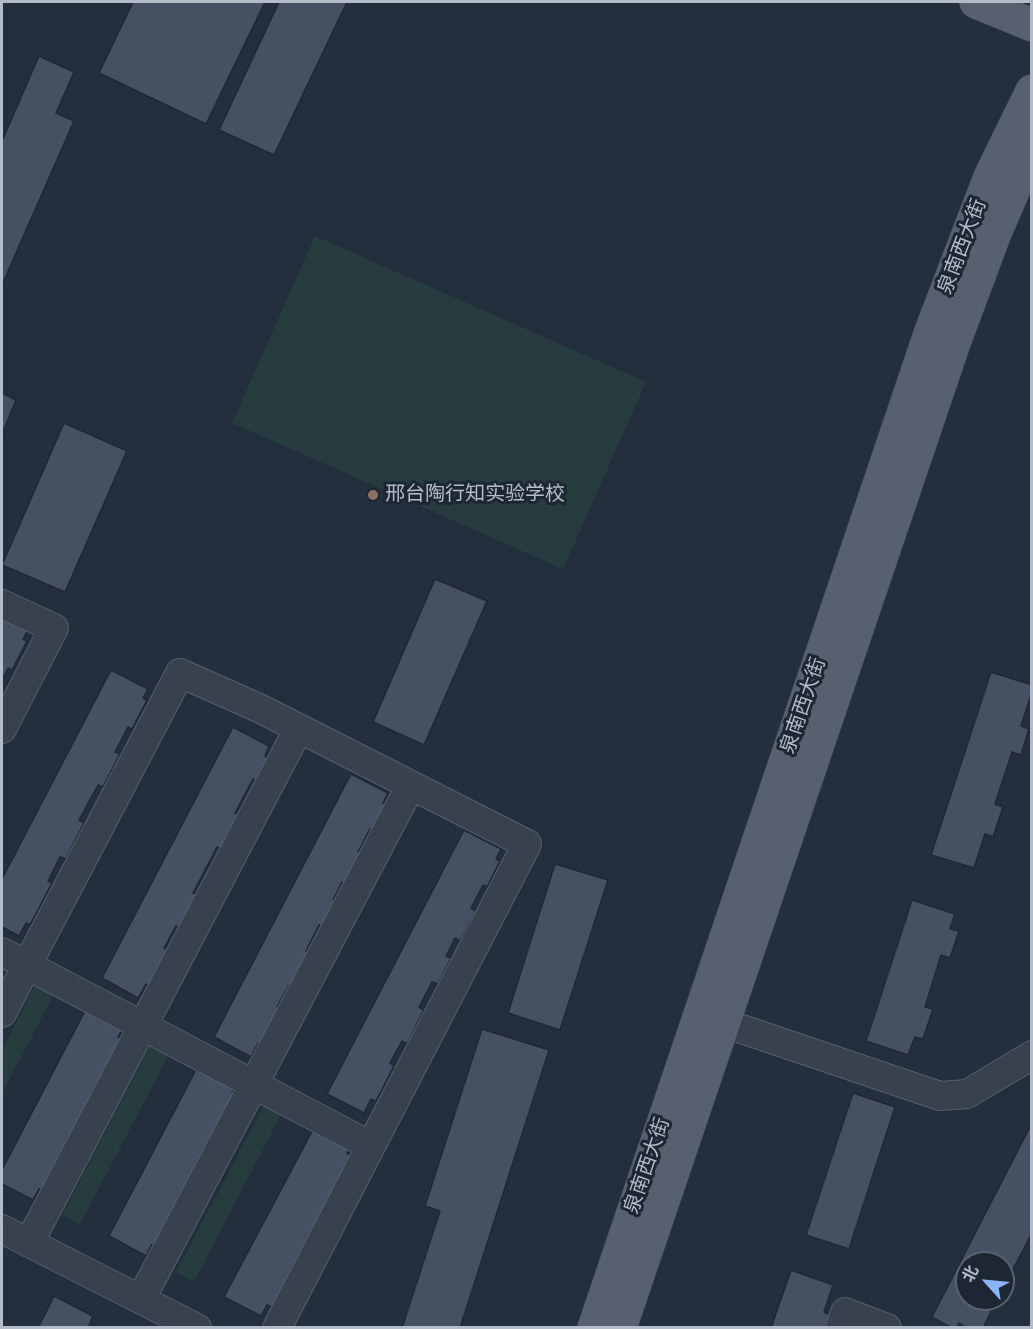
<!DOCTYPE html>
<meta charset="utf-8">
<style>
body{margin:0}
#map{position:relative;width:1033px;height:1329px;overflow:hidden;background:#242f3e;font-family:"Roboto Condensed","Noto Sans SC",sans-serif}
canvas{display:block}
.frame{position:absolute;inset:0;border:3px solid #b4bcc9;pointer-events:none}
.north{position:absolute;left:955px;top:1251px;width:60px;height:60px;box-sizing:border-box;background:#1d2633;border:2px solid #59626f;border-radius:50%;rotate:297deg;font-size:16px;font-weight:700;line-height:24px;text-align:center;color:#b4bcc9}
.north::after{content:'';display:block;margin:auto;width:21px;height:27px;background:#8ab4f8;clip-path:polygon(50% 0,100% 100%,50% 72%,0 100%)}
</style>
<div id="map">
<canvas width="1033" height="1329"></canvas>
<div class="frame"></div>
<div class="north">北</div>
</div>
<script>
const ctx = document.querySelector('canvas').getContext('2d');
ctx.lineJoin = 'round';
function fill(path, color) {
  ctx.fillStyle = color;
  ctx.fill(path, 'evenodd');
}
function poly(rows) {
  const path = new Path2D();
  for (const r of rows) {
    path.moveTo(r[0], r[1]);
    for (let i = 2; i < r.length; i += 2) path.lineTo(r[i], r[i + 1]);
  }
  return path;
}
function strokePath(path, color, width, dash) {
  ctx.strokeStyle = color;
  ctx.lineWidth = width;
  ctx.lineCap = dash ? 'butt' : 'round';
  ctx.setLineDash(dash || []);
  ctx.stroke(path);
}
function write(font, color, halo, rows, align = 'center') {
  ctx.font = font + ' "Roboto Condensed","Noto Sans SC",sans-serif';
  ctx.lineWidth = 6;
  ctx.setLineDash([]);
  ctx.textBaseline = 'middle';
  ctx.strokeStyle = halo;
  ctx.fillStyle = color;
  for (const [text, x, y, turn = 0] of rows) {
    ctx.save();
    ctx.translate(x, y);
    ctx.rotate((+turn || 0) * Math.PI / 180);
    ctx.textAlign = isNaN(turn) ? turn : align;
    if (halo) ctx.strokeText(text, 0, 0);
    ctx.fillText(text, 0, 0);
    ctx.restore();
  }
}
const green = poly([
 [315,236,646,382,563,569,232,423],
 [38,980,56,990,2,1094,2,1050],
 [150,1047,168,1056,80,1225,62,1215],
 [265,1104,282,1113,194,1282,176,1272]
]);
const building = poly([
 [133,2,265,2,206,124,99,73,133,2],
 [279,2,347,2,274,155,219,130,279,2],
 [39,56,74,72,56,113,74,121,2,285,2,141,39,56],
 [2,393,16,400,2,434,2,393],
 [64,423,127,451,65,592,2,565,64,423],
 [435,579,487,601,424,745,373,722,435,579],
 [2,616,28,630,23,639,27,641,12,670,8,668,2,680,2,616],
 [111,670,148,689,143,698,147,700,132,729,128,727,115,752,120,754,103,787,98,785,79,820,84,823,66,859,60,857,48,881,52,883,30,925,26,923,19,936,2,927,2,879,111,670],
 [991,672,1032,685,1032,692,1021,726,1029,729,1021,755,1012,752,995,804,1003,807,993,837,985,834,974,868,931,855,991,672],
 [233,727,269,746,265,756,269,758,257,781,253,779,235,813,240,815,222,849,217,847,193,893,199,895,181,929,176,926,164,948,169,950,150,986,146,984,138,998,102,978,233,727],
 [351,774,388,793,383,803,387,805,374,831,370,829,358,852,363,855,347,885,342,882,333,900,338,902,325,928,319,925,306,951,311,954,294,988,289,985,277,1007,281,1009,263,1045,258,1043,251,1057,214,1037,351,774],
 [464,830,501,849,496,859,500,861,487,887,483,885,471,908,476,911,460,941,455,938,446,956,451,958,438,984,432,982,419,1007,424,1010,407,1044,402,1041,390,1063,394,1066,376,1101,371,1099,364,1113,327,1094,464,830],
 [555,864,608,880,560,1030,508,1013,555,864],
 [912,900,955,914,950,929,959,931,950,958,941,955,925,1007,933,1009,923,1039,915,1037,908,1055,866,1041,912,900],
 [87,1007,124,1026,118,1037,123,1039,44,1191,39,1189,33,1200,2,1184,2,1170,87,1007],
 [482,1029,549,1050,460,1328,402,1328,440,1211,425,1206,482,1029],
 [200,1062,237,1082,232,1092,236,1095,157,1247,152,1244,146,1256,109,1236,200,1062],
 [853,1093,895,1107,849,1249,806,1235,853,1093],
 [1032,1123,1032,1233,1003,1288,1003,1263,967,1263,967,1299,997,1299,983,1328,967,1328,959,1323,957,1328,952,1328,932,1317,1032,1123],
 [316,1124,352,1143,347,1153,351,1156,272,1307,267,1305,261,1316,224,1297,316,1124],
 [791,1270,833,1285,824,1312,830,1315,825,1328,771,1328,791,1270],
 [54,1296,93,1316,88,1328,38,1328,54,1296]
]);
const minor = poly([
 [2,604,54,628,2,729],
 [2,952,371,1146],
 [2,1013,180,673,261,709,527,844,277,1328],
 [724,1023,940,1096,967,1094,1032,1055],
 [2,1229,197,1328],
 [29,1243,299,728],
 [141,1299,411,785],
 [840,1328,845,1312,887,1328]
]);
const major = poly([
 [976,2,1032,25],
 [594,1328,931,331,990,177,1032,91],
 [620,1328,955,340,995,233,1032,147]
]);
const markers = [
 [373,495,6,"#8d6e63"]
];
const streetNames = [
 ["泉南西大街",963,247,-69],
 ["泉南西大街",804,706,-71],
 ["泉南西大街",648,1166,-71]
];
const poiNames = [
 ["邢台陶行知实验学校",385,495]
];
fill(green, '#263c3f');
fill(building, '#455162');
strokePath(building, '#1f2835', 1.5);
strokePath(minor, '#565f6c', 30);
strokePath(major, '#414a57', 34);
strokePath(minor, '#38414e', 28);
strokePath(major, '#56606e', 33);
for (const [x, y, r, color] of markers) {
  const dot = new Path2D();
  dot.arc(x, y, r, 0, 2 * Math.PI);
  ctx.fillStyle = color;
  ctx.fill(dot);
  strokePath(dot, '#1d2633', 2);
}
write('20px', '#b4bcc9', '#1d2633', streetNames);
write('20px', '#b4bcc9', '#1d2633', poiNames, 'left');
</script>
